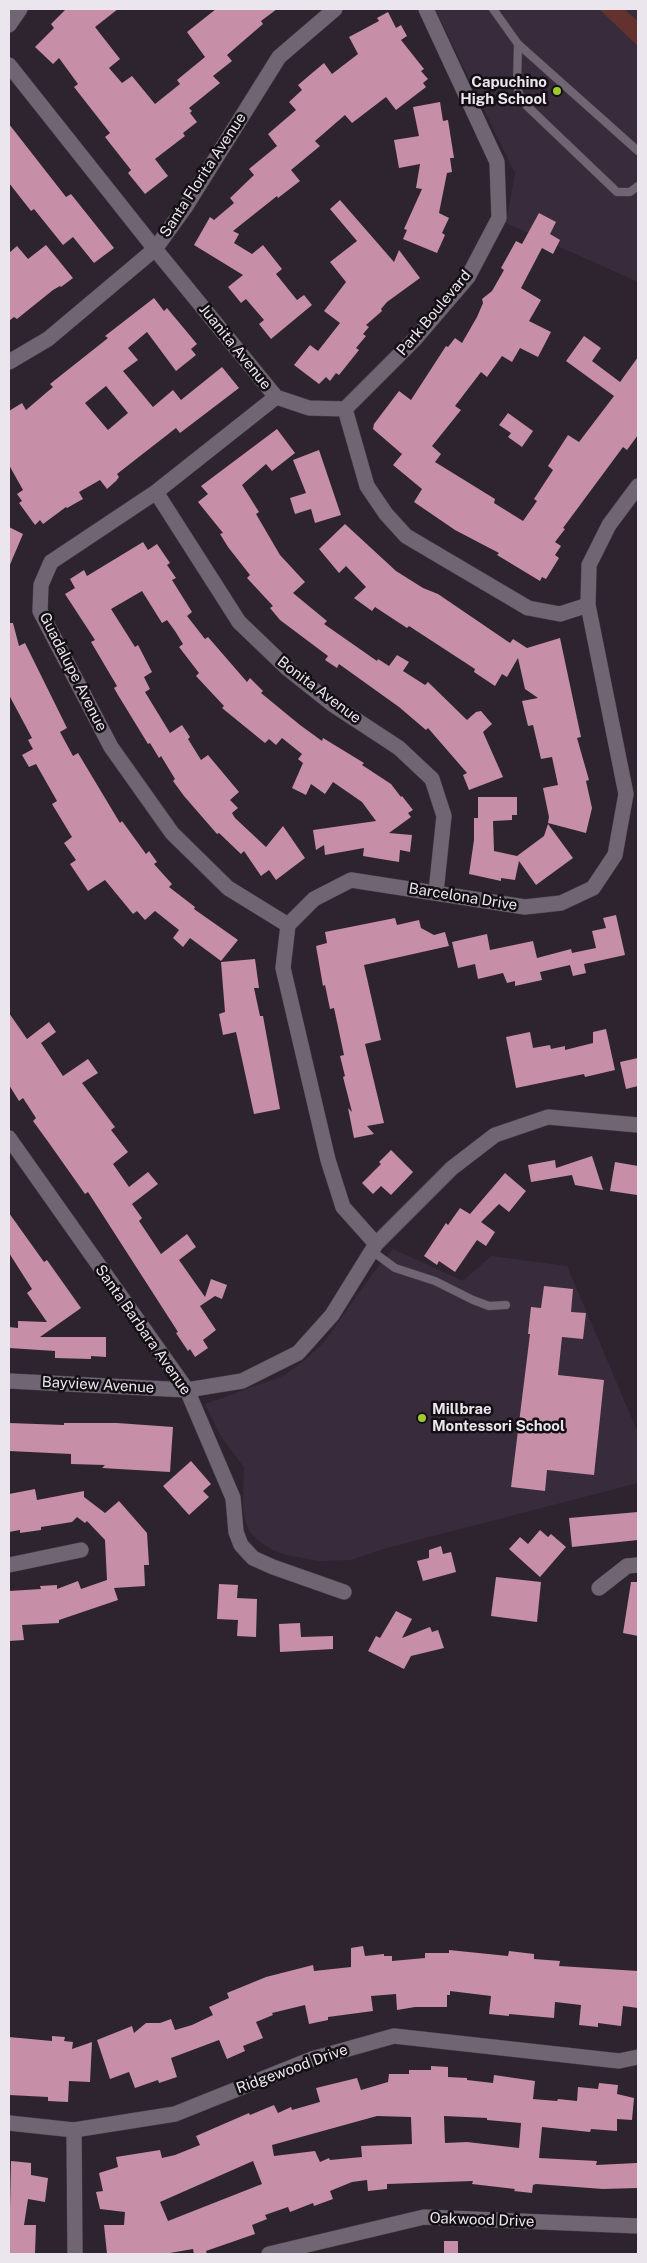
<!DOCTYPE html>
<style>
body{margin:0}
#map{position:relative;width:647px;height:2263px;overflow:hidden;background:#2d242f;font-family:"Public Sans",sans-serif}
canvas{display:block}
.frame{position:absolute;inset:0;border:10px solid #ebe5ed;pointer-events:none}
</style>
<div id="map">
<canvas width="647" height="2263"></canvas>
<div class="frame"></div>
</div>
<script>
const ctx = document.querySelector('canvas').getContext('2d');
ctx.lineJoin = 'round';
function fill(path, color) {
  ctx.fillStyle = color;
  ctx.fill(path, 'evenodd');
}
function poly(rows) {
  const path = new Path2D();
  for (const r of rows) {
    path.moveTo(r[0], r[1]);
    for (let i = 2; i < r.length; i += 2) path.lineTo(r[i], r[i + 1]);
  }
  return path;
}
function strokePath(path, color, width, dash) {
  ctx.strokeStyle = color;
  ctx.lineWidth = width;
  ctx.lineCap = dash ? 'butt' : 'round';
  ctx.setLineDash(dash || []);
  ctx.stroke(path);
}
function write(font, color, halo, rows, align = 'center') {
  ctx.font = font + ' "Public Sans",sans-serif';
  ctx.lineWidth = 5;
  ctx.setLineDash([]);
  ctx.textBaseline = 'middle';
  ctx.strokeStyle = halo;
  ctx.fillStyle = color;
  for (const [text, x, y, turn = 0] of rows) {
    ctx.save();
    ctx.translate(x, y);
    ctx.rotate((+turn || 0) * Math.PI / 180);
    ctx.textAlign = isNaN(turn) ? turn : align;
    if (halo) ctx.strokeText(text, 0, 0);
    ctx.fillText(text, 0, 0);
    ctx.restore();
  }
}
const built = poly([
 [435,9,638,9,638,282,506,223,515,173],
 [393,1249,463,1281,491,1256,567,1266,638,1433,638,1483,383,1549,351,1560,319,1561,286,1555,272,1550,259,1541,250,1532,246,1523,243,1509,244,1467,222,1438,205,1404,283,1376,305,1360,324,1342,371,1276]
]);
const green = poly([
 [599,9,624,9,638,21,638,46]
]);
const building = poly([
 [66,9,118,9,95,27,120,59,109,68,122,83,132,76,155,104,180,84,177,80,205,57,187,32,216,9,277,9,261,21,263,24,227,55,232,61,213,76,220,83,189,108,192,111,190,113,197,122,183,133,185,136,155,159,168,176,145,194,128,173,131,170,105,137,110,133,74,87,78,84,59,58,53,64,35,47,54,28,51,24],
 [388,12,396,28,401,25,407,36,401,40,424,69,421,71,428,79,423,83,426,87,396,110,386,97,352,123,345,115,315,141,320,146,291,170,300,181,278,198,277,196,233,231,239,234,234,243,252,254,263,245,282,269,276,274,297,300,304,295,312,305,271,339,259,324,264,320,246,299,241,303,228,287,243,275,194,245,210,217,214,220,234,203,230,198,254,175,249,169,277,146,268,134,296,110,289,102,302,90,298,85,324,63,332,74,358,54,349,37,379,21,377,18],
 [440,102,443,121,448,120,454,158,450,158,452,172,447,173,439,213,449,218,442,233,445,235,437,253,403,239,407,230,404,229,422,189,416,188,420,164,399,168,394,140,419,136,413,107],
 [9,124,66,197,71,194,114,248,94,263,73,237,63,245,34,209,31,211,9,183],
 [340,200,394,262,399,250,420,278,387,302,381,309,382,311,366,325,369,327,363,334,366,336,356,348,359,350,339,375,336,373,330,381,326,377,319,384,294,365,310,345,318,351,340,323,324,311,346,282,330,262,357,241,330,209],
 [539,213,556,222,550,234,560,240,553,254,542,248,521,288,541,300,529,321,551,332,538,357,520,348,512,362,502,356,487,377,481,372,455,406,461,410,432,446,441,454,435,462,495,499,494,503,523,521,537,501,534,499,553,470,548,466,568,435,579,442,614,396,566,361,584,336,601,348,592,361,620,382,638,357,638,435,627,450,623,447,563,528,565,529,555,542,561,546,555,555,559,558,546,579,542,577,540,581,497,555,499,553,455,530,414,502,422,489,393,465,402,454,373,429,374,424,399,391,411,400,446,346,448,347,455,338,462,343,477,317,483,303,482,299,492,291,504,270,501,268,516,241,522,244],
 [46,245,73,278,61,287,60,286,53,290,17,319,14,317,9,321,9,253,17,246,28,259],
 [154,298,164,311,167,308,197,344,191,349,196,355,176,371,147,332,128,348,138,360,123,371,153,407,173,390,181,400,222,367,239,388,180,433,176,428,117,474,119,477,116,481,107,489,100,480,79,492,83,499,67,508,66,507,43,524,40,520,35,525,19,503,22,501,17,494,23,490,9,465,9,411,22,403,26,410,53,387,50,384,108,338,105,336],
 [106,386,128,413,108,430,85,403],
 [508,413,533,431,522,447,508,437,511,433,499,425],
 [277,429,295,453,272,471,266,464,242,485,259,512,256,514,280,555,305,582,293,593,327,621,324,624,377,661,378,659,389,666,397,655,409,662,403,671,425,685,428,682,467,720,476,712,481,711,492,724,483,732,503,777,469,790,463,775,467,773,428,728,426,730,399,707,339,664,337,668,325,660,328,656,280,620,270,608,273,606,247,578,250,575,228,547,220,534,223,533,198,502,208,494,201,486],
 [319,450,341,515,315,523,311,509,295,514,290,498,306,493,293,460],
 [345,524,396,571,423,588,438,594,510,643,513,639,527,648,560,638,581,737,577,738,589,780,586,781,592,808,586,833,548,823,549,817,543,788,558,785,552,757,541,759,533,725,528,726,522,701,538,698,525,689,518,658,507,677,502,674,495,686,474,672,475,669,409,626,407,628,375,607,372,611,354,598,366,587,346,566,339,573,319,549],
 [9,527,23,534,9,567],
 [143,542,148,550,157,544,170,563,167,565,176,578,172,580,192,612,187,616,205,639,208,637,247,682,250,678,263,691,261,693,300,725,322,741,323,738,364,763,362,765,391,784,401,797,402,796,413,810,408,813,411,817,389,833,412,835,410,852,400,850,399,862,363,856,364,848,325,855,324,845,316,850,313,830,376,821,362,802,333,782,325,794,311,784,306,795,292,788,303,763,298,759,302,754,282,738,276,745,269,739,265,743,222,708,224,706,196,676,199,673,179,647,183,644,175,631,167,620,162,623,142,591,111,609,135,647,138,645,152,672,144,677,150,689,145,692,170,733,182,725,190,737,188,739,201,760,208,755,239,792,230,800,238,808,232,813,235,818,266,847,283,826,305,858,276,880,269,870,261,876,244,851,241,854,219,833,217,834,184,796,173,781,175,779,161,756,159,758,150,743,148,744,118,695,114,688,117,686,91,642,95,640,65,594,75,588,70,579,84,570,87,576],
 [9,623,13,623,19,646,25,643,67,728,60,732,73,756,78,753,120,823,122,821,146,854,149,851,157,862,154,864,172,884,169,887,195,907,194,909,238,940,221,961,190,938,183,947,173,938,179,930,155,911,145,920,137,911,133,914,105,880,88,891,70,864,76,860,64,843,72,837,52,804,57,801,36,764,29,767,22,755,33,749,28,740,32,738,9,695],
 [478,797,517,797,517,815,512,815,512,820,493,821,494,851,517,856,544,836,548,824,573,858,536,885,519,861,515,880,501,878,501,881,469,874,474,840,474,818,478,818],
 [616,915,625,955,584,964,586,973,573,976,570,965,540,972,542,980,515,986,515,981,507,983,503,973,478,979,475,964,458,968,452,942,487,934,490,950,533,941,537,958,571,949,572,953,596,948,592,931,606,928,603,918],
 [395,918,397,925,419,920,421,928,434,935,445,932,449,946,364,965,381,1040,365,1044,384,1123,367,1126,374,1134,354,1138,348,1108,352,1112,343,1077,345,1076,340,1056,344,1055,334,1008,330,1009,325,985,323,986,316,946,327,943,325,932],
 [255,959,259,988,254,988,260,1016,263,1016,280,1109,254,1114,236,1032,223,1035,219,1014,225,1012,221,962],
 [9,1013,27,1039,49,1022,56,1032,41,1043,63,1076,88,1059,98,1073,82,1083,115,1127,111,1130,128,1152,113,1164,129,1187,148,1172,158,1184,132,1204,142,1218,139,1221,161,1254,187,1234,196,1247,179,1260,205,1297,211,1279,227,1285,222,1299,215,1296,200,1306,216,1330,203,1340,208,1348,195,1357,190,1349,188,1351,176,1333,178,1332,88,1192,85,1194,49,1143,33,1121,36,1118,23,1098,19,1101,9,1085],
 [606,1029,615,1070,585,1077,584,1074,516,1088,506,1037,530,1032,533,1048,550,1045,551,1049,565,1046,565,1050,593,1043,593,1032],
 [638,1058,638,1086,626,1089,620,1062],
 [391,1150,413,1172,391,1195,381,1186,373,1194,362,1183,381,1164,379,1162],
 [592,1156,603,1190,575,1185,572,1175,531,1182,528,1165,555,1160,556,1168],
 [615,1162,638,1166,637,1195,610,1191],
 [505,1173,526,1191,509,1212,499,1204,481,1222,495,1232,486,1246,477,1240,455,1272,439,1261,437,1265,424,1256,446,1223,448,1225,460,1208,470,1214],
 [9,1213,44,1262,47,1260,81,1308,40,1337,106,1337,106,1357,91,1356,91,1359,55,1358,55,1351,9,1348,9,1327,18,1328,18,1321,47,1322,27,1293,32,1289,9,1253],
 [544,1286,573,1289,571,1312,586,1313,583,1339,562,1337,558,1375,604,1380,594,1475,547,1470,545,1491,511,1487,530,1334,528,1334,531,1307,541,1308],
 [9,1423,64,1425,64,1423,117,1423,173,1427,170,1472,102,1468,105,1465,71,1464,71,1454,9,1451],
 [191,1461,211,1484,203,1491,209,1497,189,1515,163,1486],
 [35,1489,37,1500,84,1491,84,1497,105,1513,119,1501,147,1533,149,1565,144,1565,145,1586,114,1588,118,1600,59,1620,59,1623,22,1625,24,1640,9,1641,9,1591,41,1589,40,1586,57,1585,57,1589,78,1581,81,1589,107,1580,105,1540,87,1521,85,1523,77,1517,72,1522,41,1527,41,1530,20,1533,20,1530,9,1532,9,1494],
 [638,1512,638,1540,572,1547,569,1518],
 [540,1530,548,1537,551,1534,566,1547,540,1577,509,1549,520,1537,528,1544],
 [441,1546,443,1554,451,1552,456,1572,423,1581,417,1561,429,1558,429,1550],
 [496,1577,541,1582,537,1622,491,1616],
 [631,1582,638,1582,638,1636,623,1633],
 [219,1584,238,1585,237,1598,257,1599,256,1637,237,1636,238,1620,217,1619],
 [396,1611,412,1619,402,1638,430,1627,432,1632,438,1630,444,1648,411,1656,404,1669,368,1651,376,1636,380,1638],
 [300,1623,301,1637,333,1636,333,1649,280,1652,279,1624],
 [363,1946,365,1956,384,1954,384,1956,392,1956,392,1961,425,1958,425,1953,449,1953,449,1950,508,1956,509,1951,534,1954,534,1959,560,1961,559,1966,638,1971,638,2008,623,2006,621,2026,598,2023,598,2027,579,2025,581,2005,555,2002,554,2018,509,2014,509,2016,489,2014,491,1996,450,1991,450,1995,447,1995,447,2007,415,2007,397,2010,396,1994,371,1996,373,2011,328,2017,328,2020,309,2024,305,2005,272,2013,273,2015,256,2022,263,2038,243,2046,245,2051,227,2059,219,2040,171,2058,177,2077,159,2083,158,2080,135,2088,129,2072,110,2079,97,2040,132,2026,134,2033,146,2023,160,2023,171,2019,175,2030,192,2025,213,2015,209,2007,229,1998,227,1993,266,1977,313,1965,314,1971,351,1967,351,1948],
 [52,2036,65,2037,64,2041,73,2042,72,2049,92,2042,90,2082,69,2081,68,2102,48,2101,48,2097,9,2095,9,2037,52,2041],
 [431,2066,448,2067,448,2077,467,2078,467,2080,493,2083,494,2075,535,2081,533,2099,557,2101,558,2099,577,2101,578,2087,598,2089,599,2083,618,2085,617,2094,634,2098,632,2120,617,2119,617,2131,591,2129,590,2132,542,2127,539,2158,597,2161,596,2165,637,2163,638,2188,603,2189,536,2184,533,2185,532,2193,514,2191,515,2189,472,2184,473,2181,387,2184,387,2189,368,2191,367,2180,352,2182,330,2191,333,2199,314,2206,313,2203,290,2212,288,2207,265,2215,267,2219,252,2225,255,2234,206,2251,207,2254,194,2254,193,2249,164,2254,107,2254,104,2225,124,2225,125,2212,100,2209,96,2192,103,2191,99,2173,118,2167,116,2157,160,2150,162,2158,175,2155,200,2145,196,2136,249,2113,250,2115,274,2105,278,2113,291,2107,292,2110,320,2102,316,2088,357,2078,361,2090,388,2082,389,2074,409,2074,409,2070,431,2070],
 [377,2116,411,2117,412,2144,361,2146,362,2157,330,2160,329,2158,320,2162,315,2151,274,2156,272,2145],
 [444,2116,487,2118,487,2120,521,2123,519,2148,467,2142,445,2143],
 [253,2161,262,2184,168,2221,160,2202],
 [11,2161,31,2163,31,2175,48,2178,45,2202,28,2199,24,2225,36,2225,35,2254,9,2254],
 [444,2241,458,2241,458,2254,444,2254]
]);
const service = poly([
 [493,9,518,44,638,151],
 [518,44,517,85,519,94,527,106,617,192,630,192,638,186],
 [372,1251,395,1268,435,1281,473,1300,489,1306,506,1305]
]);
const minor = poly([
 [9,25,20,9],
 [9,65,155,249,276,397,309,408,345,409,367,486,386,514,406,536,528,608,560,614,588,605],
 [9,362,48,339,155,249,186,206,279,57,335,9],
 [276,397,156,492,51,562,41,585,40,611,111,747,172,833,228,888,288,925],
 [345,409,415,339,468,277,499,218,497,162,426,9],
 [156,492,239,622,288,669,332,704,399,748,432,779,444,816,436,892],
 [9,1138,187,1390,233,1498,236,1532,241,1545,253,1558,273,1567,344,1592],
 [376,1244,343,1207,328,1160,283,968,288,925,314,899,351,880,525,907,561,903,593,888,615,855,626,794,588,605,589,565,609,525,638,486],
 [9,1381,187,1390,242,1381,298,1353,332,1315,376,1244,452,1168,495,1135,548,1117,638,1125],
 [9,1565,81,1550],
 [599,1588,627,1566,638,1565],
 [9,2123,74,2130,175,2114,312,2059,394,2036,619,2061,638,2057],
 [74,2130,75,2254],
 [269,2254,424,2217,638,2226]
]);
const markers = [
 [557,91,5,"#9eca2e"],
 [422,1418,5,"#9eca2e"]
];
const poiNames = [
 ["Capuchino",547,82],
 ["High School",547,99],
 ["Millbrae",432,1409,"left"],
 ["Montessori School",432,1426,"left"]
];
const streetNames = [
 ["Santa Florita Avenue",203,175,-57],
 ["Park Boulevard",434,313,-50],
 ["Juanita Avenue",235,347,51],
 ["Guadalupe Avenue",73,672,63],
 ["Bonita Avenue",319,690,37],
 ["Barcelona Drive",463,897,9],
 ["Santa Barbara Avenue",143,1330,55],
 ["Bayview Avenue",98,1385,3],
 ["Ridgewood Drive",292,2069,-20],
 ["Oakwood Drive",482,2220,2]
];
fill(built, '#382c3c');
fill(green, '#63322f');
fill(building, '#c68ea7');
strokePath(service, '#48414a', 9);
strokePath(minor, '#48414a', 16);
strokePath(service, '#706673', 8);
strokePath(minor, '#706673', 15);
for (const [x, y, r, color] of markers) {
  const dot = new Path2D();
  dot.arc(x, y, r, 0, 2 * Math.PI);
  ctx.fillStyle = color;
  ctx.fill(dot);
  strokePath(dot, '#130f14', 2);
}
write('bold 15px', '#ebe5ed', '#130f14', poiNames, 'right');
write('15px', '#ebe5ed', '#130f14', streetNames);
</script>
